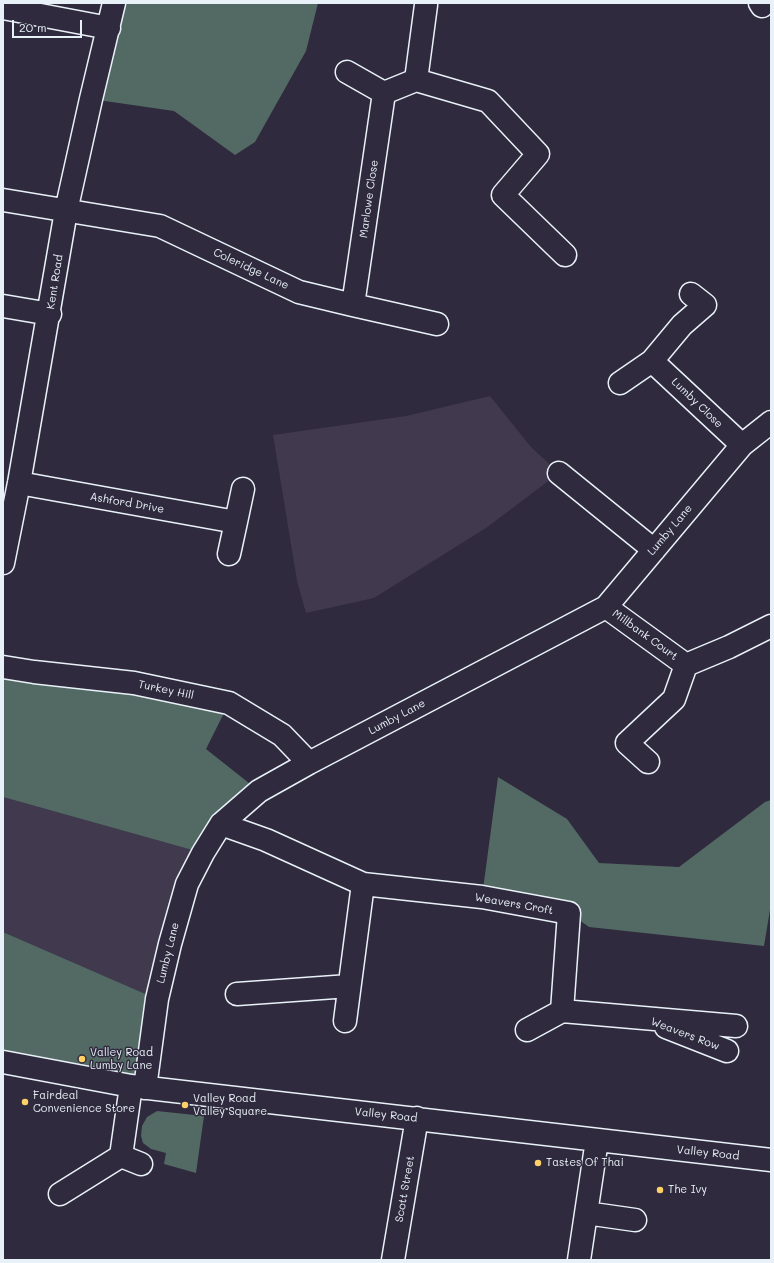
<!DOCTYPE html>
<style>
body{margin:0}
#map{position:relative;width:774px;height:1263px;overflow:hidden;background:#2f2a3d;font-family:Mali,sans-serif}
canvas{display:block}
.frame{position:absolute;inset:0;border:4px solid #e8f1f8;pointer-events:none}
.scale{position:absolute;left:12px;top:20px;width:70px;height:18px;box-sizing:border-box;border:2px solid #e8f1f8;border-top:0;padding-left:5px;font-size:12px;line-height:14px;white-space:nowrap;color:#e8f1f8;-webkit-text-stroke:3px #2f2a3d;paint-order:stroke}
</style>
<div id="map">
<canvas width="774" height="1263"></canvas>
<div class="frame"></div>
<div class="scale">20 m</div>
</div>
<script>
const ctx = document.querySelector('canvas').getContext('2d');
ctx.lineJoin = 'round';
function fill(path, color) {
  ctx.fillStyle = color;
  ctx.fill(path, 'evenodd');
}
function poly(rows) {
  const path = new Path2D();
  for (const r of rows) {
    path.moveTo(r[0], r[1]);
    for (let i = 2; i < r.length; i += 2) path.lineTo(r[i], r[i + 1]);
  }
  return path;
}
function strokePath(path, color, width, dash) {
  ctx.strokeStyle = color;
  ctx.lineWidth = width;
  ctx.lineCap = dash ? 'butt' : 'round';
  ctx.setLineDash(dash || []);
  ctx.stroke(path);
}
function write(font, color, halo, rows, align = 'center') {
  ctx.font = font + ' Mali,sans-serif';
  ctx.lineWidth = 3;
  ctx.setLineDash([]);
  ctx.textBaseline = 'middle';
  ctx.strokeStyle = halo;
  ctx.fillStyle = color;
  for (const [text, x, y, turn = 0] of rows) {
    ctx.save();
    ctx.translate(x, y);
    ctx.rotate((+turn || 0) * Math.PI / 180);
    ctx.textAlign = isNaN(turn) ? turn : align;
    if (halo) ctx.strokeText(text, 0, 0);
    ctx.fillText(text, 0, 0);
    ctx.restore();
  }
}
const built = poly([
 [490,396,531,447,559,473,486,528,374,598,306,613,297,581,273,435,406,416],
 [3,797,203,853,157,999,3,932]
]);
const green = poly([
 [114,3,318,3,306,51,255,142,235,155,174,111,91,99],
 [3,667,229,703,206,749,259,791,203,853,3,797],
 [498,777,567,819,599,863,679,867,765,802,771,800,771,904,764,946,589,927,569,913,482,897],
 [3,932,157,999,145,1088,3,1062],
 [157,1111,204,1116,196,1173,164,1164,166,1153,151,1149,143,1143,141,1136,142,1126,147,1117]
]);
const minor = poly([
 [760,3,762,6],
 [3,8,109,28],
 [347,72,384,93],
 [416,80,426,5],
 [3,200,160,226,299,292,353,305,437,324],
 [691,294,705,305,682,325,652,361,742,445],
 [353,305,384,93,416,80,488,101,538,154,503,195,565,255],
 [3,306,50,314],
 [620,383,652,361],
 [559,473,654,550],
 [19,483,236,522,229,554],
 [236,522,243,489],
 [3,563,19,483,66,211,91,99,114,3],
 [606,607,686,665,729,647,771,626],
 [3,667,34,672,134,683,229,703,282,735,309,763],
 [648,762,627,743,674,699,686,665],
 [221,824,266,840,363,884,482,897,569,913,562,1011,736,1026],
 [237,994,349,986],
 [345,1021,363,884],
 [666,1027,727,1051],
 [527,1030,562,1011],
 [3,1062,131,1086,771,1160],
 [145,1088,157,999,170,944,187,884,203,853,221,824,259,791,309,763,606,607,742,445,771,422],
 [121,1156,141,1164],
 [60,1194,121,1156,131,1086],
 [586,1213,635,1220],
 [393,1260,417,1118],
 [579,1260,597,1140]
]);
const markers = [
 [82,1059,4,"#ffd166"],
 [25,1102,4,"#ffd166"],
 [185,1105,4,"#ffd166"],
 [538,1163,4,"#ffd166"],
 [660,1190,4,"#ffd166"]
];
const streetNames = [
 ["Marlowe Close",369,199,-82],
 ["Coleridge Lane",251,269,25],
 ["Kent Road",55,282,-81],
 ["Lumby Close",697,403,44],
 ["Ashford Drive",127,503,10],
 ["Lumby Lane",670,530,-50],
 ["Millbank Court",645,635,36],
 ["Turkey Hill",166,690,12],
 ["Lumby Lane",397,717,-28],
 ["Weavers Croft",514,904,10],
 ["Lumby Lane",168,953,-76],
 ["Weavers Row",685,1034,21],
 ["Valley Road",386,1115,6],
 ["Valley Road",708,1153,6],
 ["Scott Street",405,1189,-80]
];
const poiNames = [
 ["Valley Road",90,1053],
 ["Lumby Lane",90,1066],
 ["Fairdeal",33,1096],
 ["Convenience Store",33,1109],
 ["Valley Road",193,1099],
 ["Valley Square",193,1112],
 ["Tastes Of Thai",546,1163],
 ["The Ivy",668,1190]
];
fill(built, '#41394e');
fill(green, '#536963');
strokePath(minor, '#e8f1f8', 25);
strokePath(minor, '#2f2a3d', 22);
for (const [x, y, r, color] of markers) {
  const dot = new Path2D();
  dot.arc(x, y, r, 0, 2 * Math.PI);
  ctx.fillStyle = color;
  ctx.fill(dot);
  strokePath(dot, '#2f2a3d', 1.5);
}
write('11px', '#e8f1f8', '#2f2a3d', streetNames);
write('11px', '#e8f1f8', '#2f2a3d', poiNames, 'left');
</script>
